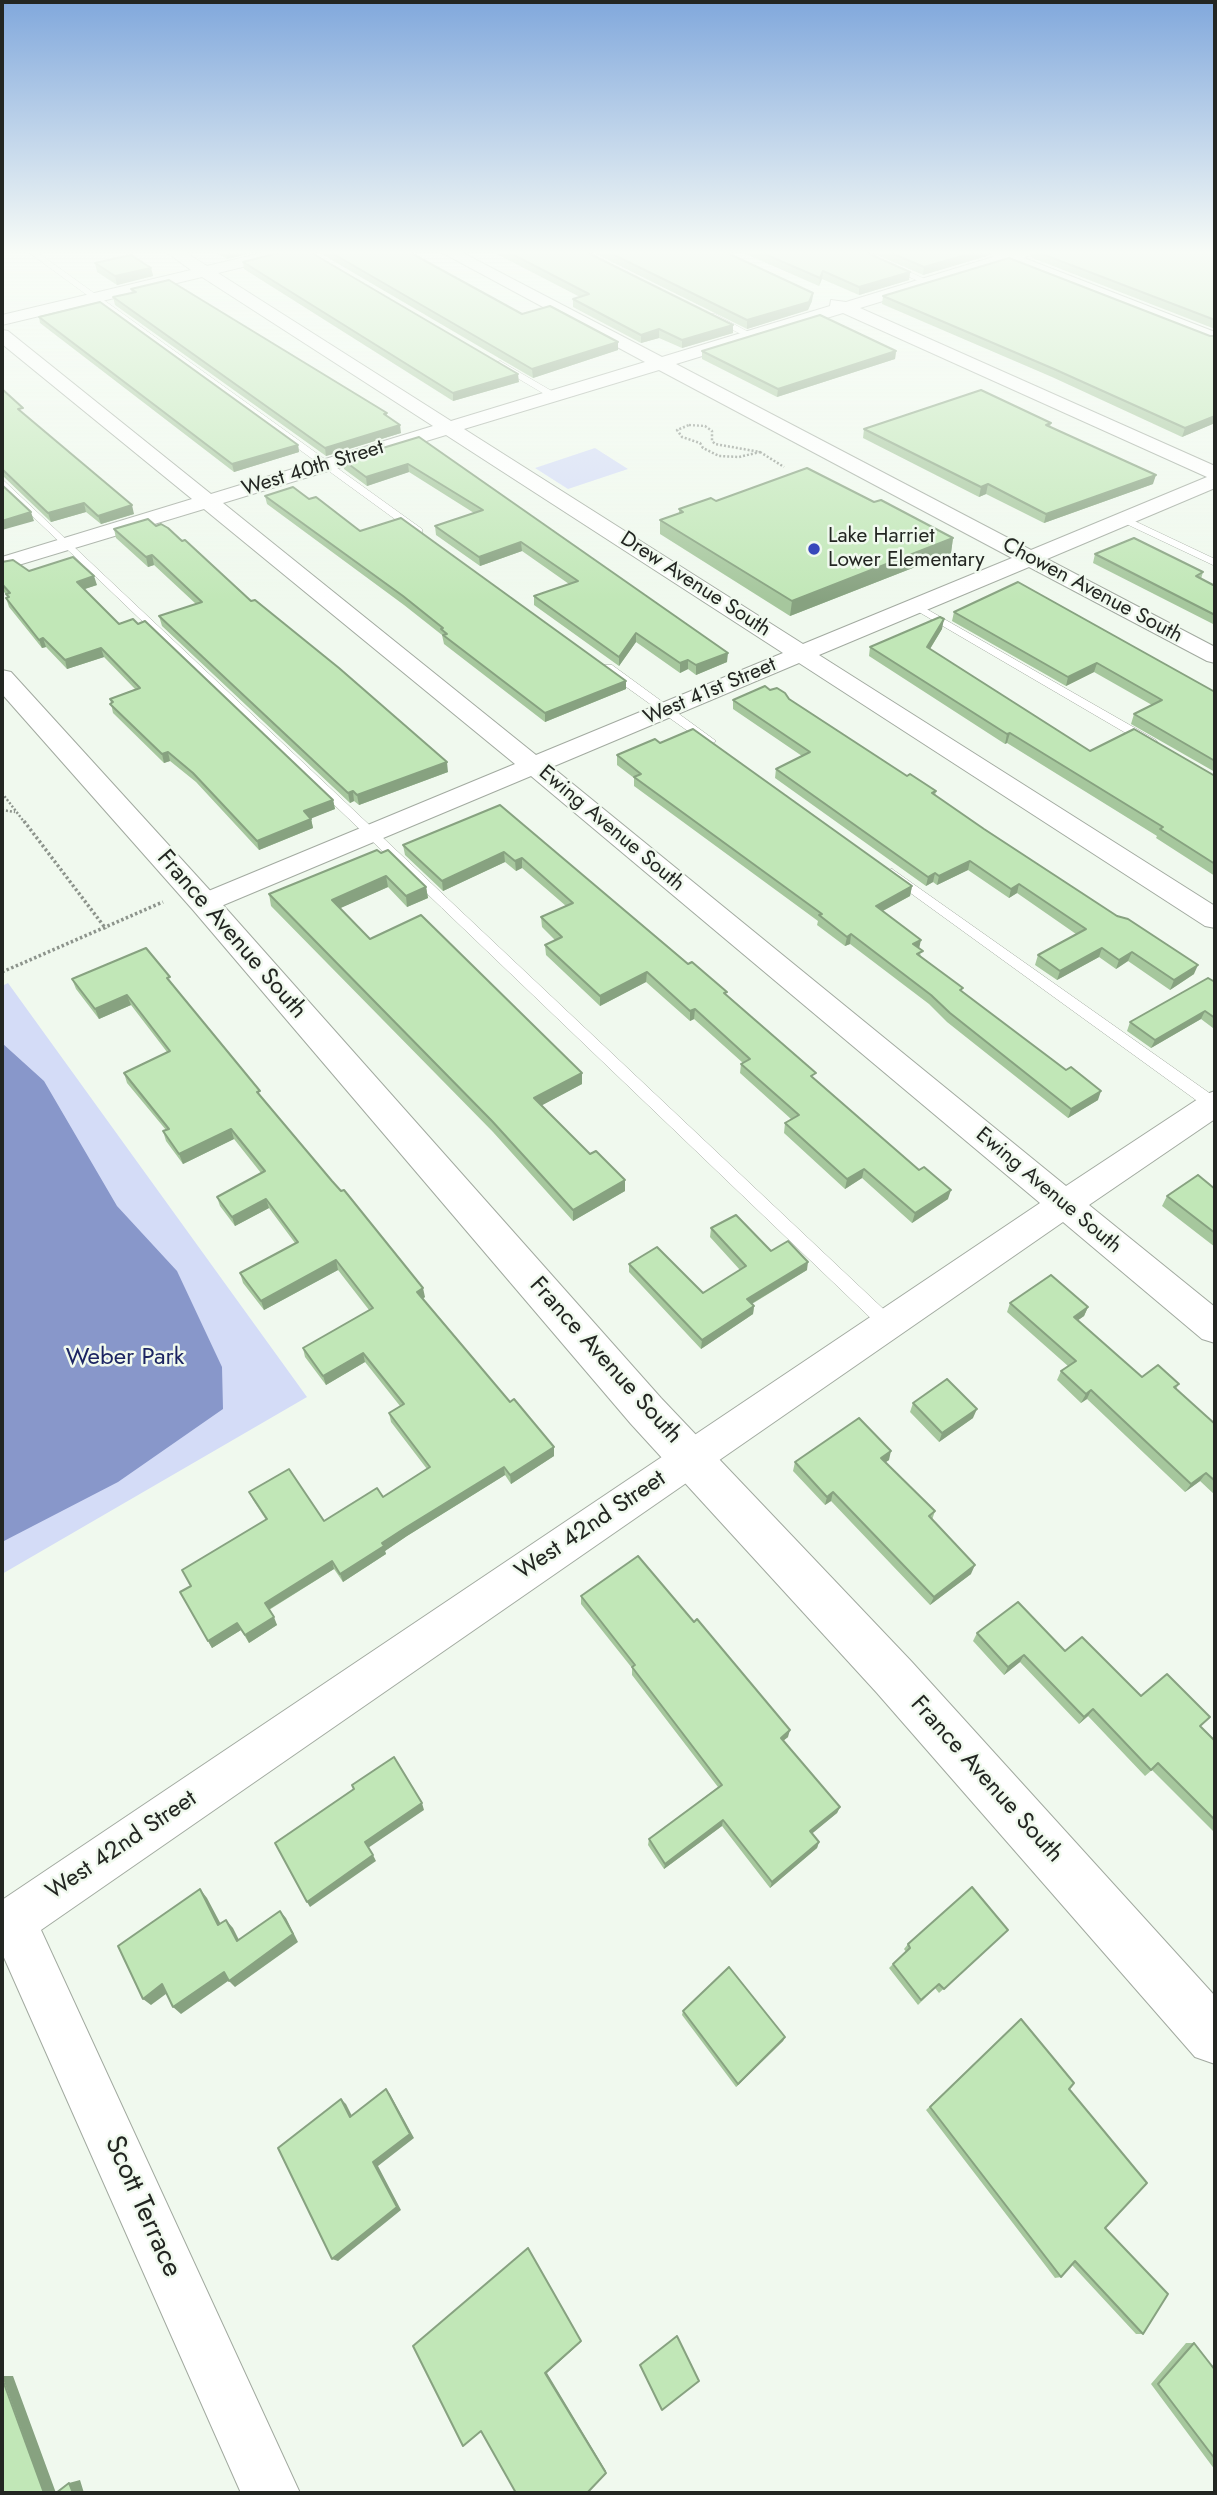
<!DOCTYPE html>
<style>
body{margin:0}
#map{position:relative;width:1217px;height:2495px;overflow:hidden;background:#f0f9ee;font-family:Jost,sans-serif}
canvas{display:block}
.frame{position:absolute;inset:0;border:4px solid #232622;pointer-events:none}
</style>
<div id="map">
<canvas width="1217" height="2495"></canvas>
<div class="frame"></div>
</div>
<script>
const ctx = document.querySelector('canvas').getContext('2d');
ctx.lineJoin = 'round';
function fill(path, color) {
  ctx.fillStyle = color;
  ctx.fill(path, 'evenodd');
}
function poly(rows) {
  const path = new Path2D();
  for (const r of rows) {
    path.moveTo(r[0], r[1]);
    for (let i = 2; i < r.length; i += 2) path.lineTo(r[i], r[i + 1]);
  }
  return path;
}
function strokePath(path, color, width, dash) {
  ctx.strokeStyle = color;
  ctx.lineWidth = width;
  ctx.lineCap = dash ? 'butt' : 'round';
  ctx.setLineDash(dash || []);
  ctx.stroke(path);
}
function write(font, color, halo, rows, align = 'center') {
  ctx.font = font + ' Jost,sans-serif';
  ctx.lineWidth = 5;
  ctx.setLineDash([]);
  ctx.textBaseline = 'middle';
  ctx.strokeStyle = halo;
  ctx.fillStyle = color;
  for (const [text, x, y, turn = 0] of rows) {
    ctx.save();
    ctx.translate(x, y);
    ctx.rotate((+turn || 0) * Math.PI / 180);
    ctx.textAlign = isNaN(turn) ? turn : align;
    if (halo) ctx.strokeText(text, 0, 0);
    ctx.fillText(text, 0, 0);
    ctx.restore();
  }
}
const green = poly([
 [595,448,628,469,568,489,535,468],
 [8,983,307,1397,2,1574,2,986]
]);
const water = poly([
 [2,1043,44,1081,117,1206,177,1271,222,1367,223,1409,118,1482,2,1542]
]);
const pathFar1 = poly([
 [689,425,705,426,712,431,712,441,715,444,760,452,739,457,719,456,703,448,700,443,682,437,677,430,689,425],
 [760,452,784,467],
 [2,793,25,823],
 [2,810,15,812]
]);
const path = poly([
 [24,821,106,929],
 [2,972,163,902]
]);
const lane = poly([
 [28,252,37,252,422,529,422,533,414,533,28,252],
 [853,252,864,252,932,282,925,284,853,252],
 [709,314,715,314,756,336,749,338,709,318,709,314],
 [500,361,557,394,559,396,551,398,497,366,495,364,500,361],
 [2,479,893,1318,896,1323,893,1328,887,1330,881,1328,2,487,2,479],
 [1124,516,1215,559,1215,566,1120,521,1119,519,1124,516],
 [916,603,1156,740,1158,743,1152,747,1148,746,912,608,912,604,916,603],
 [604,665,612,665,716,741,710,745,706,744,604,671,604,665],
 [892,869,1215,1097,1215,1109,1207,1108,887,876,887,870,892,869]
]);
const street = poly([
 [166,252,185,252,207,266,266,252,294,252,292,255,218,273,451,421,645,362,441,252,461,252,662,357,830,306,831,300,846,302,993,257,991,252,1034,252,1024,258,1215,332,1215,343,1209,342,1008,263,860,308,1215,466,1215,488,1047,559,1215,647,1215,663,1207,661,1029,567,819,655,1215,906,1215,928,1205,926,799,663,552,767,1066,1186,1204,1095,1215,1091,1215,1119,1089,1205,1215,1307,1215,1343,1202,1339,1063,1222,41,1930,300,2493,241,2493,2,1953,2,1900,1040,1203,531,776,214,909,204,912,194,909,190,903,194,897,515,764,204,509,2,570,2,557,192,499,2,344,2,330,8,331,211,494,433,426,202,277,2,325,2,315,191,270,166,252],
 [843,313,1207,477,1031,550,676,364,843,313],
 [659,370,1012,558,803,644,464,429,659,370],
 [446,435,783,653,536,755,223,503,446,435]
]);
const secondary = poly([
 [2,670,11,672,215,896,661,1398,911,1661,1215,1996,1215,2064,1195,2057,877,1693,631,1424,193,910,2,694,2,670]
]);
const wall = poly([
 [215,252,255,252,227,259],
 [318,252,409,252,522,314,618,350,533,378],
 [493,252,586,252,733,333,682,348,659,338,641,343,573,307,573,299,580,297],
 [592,252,725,252,813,293,812,301,808,310,747,329],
 [741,252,865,252,910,272,909,280,859,295,822,279,819,286],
 [870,252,990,252,990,255,923,275],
 [1031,252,1215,252,1215,329,1030,257],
 [243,262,519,382,453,401,244,269],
 [95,263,151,268,153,276,117,285,97,272],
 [131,289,387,413,387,416,401,433,326,456,115,305,113,297,132,293],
 [883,296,1215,336,1215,423,1182,437,1052,377,882,304],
 [39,317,298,445,299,452,234,472,40,323],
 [702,351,896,351,895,359,777,397,702,359],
 [2,389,24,414,134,514,101,524,86,512,51,522,4,477,2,477],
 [1051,423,1050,427,1153,484,1044,523,986,494,979,497,863,438,864,429],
 [419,437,727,662,696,675,688,669,680,673,636,642,619,666,534,605,534,596,569,584,522,551,480,566,436,535,435,526,474,513,409,472,367,486,344,469,343,460],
 [265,496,309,499,360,531,626,689,545,722,444,644,442,635,404,605,267,504],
 [716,501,953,538,951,553,790,616,660,534,660,520,679,513,679,509],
 [114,529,251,601,448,772,359,805,354,801,350,803,162,626,159,616,196,604,154,565,148,567,116,538],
 [1095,554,1203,572,1201,579,1215,586,1215,625,1093,563],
 [2,562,29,571,97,585,84,589,119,624,333,800,335,809,311,818,313,828,259,850,196,782,170,761,164,763,113,713,110,699,135,689,104,657,67,669,46,647,42,648,9,607,6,598,8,598,7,595,2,590],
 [954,612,1215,692,1215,772,1131,724,1134,714,1152,705,1094,672,1066,686,952,621],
 [942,629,930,649,1090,751,1215,776,1215,876,1156,838,1157,836,1007,743,1005,744,869,656,870,647],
 [770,690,789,699,907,776,936,791,935,796,1194,974,1170,990,1128,961,1116,969,1099,957,1057,980,1035,965,1038,955,1076,934,1017,893,1009,898,968,870,937,885,933,882,926,886,775,778,776,769,802,756,733,709,733,700],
 [660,743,912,886,910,896,883,911,919,948,921,957,962,991,1098,1100,1068,1118,947,1022,929,1004,850,944,845,946,817,925,818,921,634,786,634,778,617,765,617,755],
 [500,805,726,995,815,1080,948,1199,912,1223,862,1178,845,1189,784,1133,785,1123,791,1119,740,1073,741,1064,743,1063,694,1019,690,1021,646,982,600,1006,546,955,545,945,555,940,542,927,541,917,566,906,522,868,516,871,505,862,443,891,405,855,403,845],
 [377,850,426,887,428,898,407,907,388,887,340,908,370,939,582,1084,542,1105,590,1154,625,1180,625,1191,573,1221,493,1132,271,906,269,894],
 [72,979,172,984,262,1098,425,1297,423,1299,554,1456,511,1484,505,1475,407,1536,385,1551,386,1554,343,1582,334,1569,269,1610,277,1625,249,1643,241,1630,212,1648,180,1592,191,1586,266,1520,253,1500,249,1492,324,1521,383,1497,427,1469,391,1422,389,1413,400,1406,365,1362,326,1385,305,1357,303,1348,369,1310,338,1270,264,1310,243,1283,240,1273,295,1243,269,1208,235,1226,220,1206,217,1197,261,1173,234,1139,183,1164,166,1141,163,1131,166,1130,127,1083,124,1073,167,1052,131,1005,99,1019,76,989],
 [1215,982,1215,1026,1213,1028,1201,1019,1151,1048,1127,1031,1130,1022],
 [1215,1189,1215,1247,1162,1206,1167,1196],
 [711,1228,771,1251,807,1270,752,1304,754,1306,753,1314,701,1349,629,1272,629,1264,703,1293,740,1270,710,1237],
 [1010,1303,1088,1307,1084,1316,1078,1320,1142,1377,1179,1384,1176,1389,1215,1424,1215,1495,1200,1481,1185,1492,1087,1399,1081,1403,1057,1380,1061,1371,1068,1366,1007,1312],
 [913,1403,973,1418,939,1442,910,1412],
 [889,1460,885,1462,935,1511,932,1520,971,1574,930,1605,831,1501,825,1505,793,1471,795,1462],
 [581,1596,788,1737,783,1741,840,1807,837,1813,812,1833,819,1842,817,1848,770,1888,722,1826,664,1869,648,1845,649,1839,718,1787,632,1675,632,1668,581,1604],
 [977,1633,1065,1651,1141,1696,1200,1727,1215,1741,1215,1833,1152,1770,1145,1776,1088,1716,1079,1724,1020,1662,1004,1675,973,1641],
 [1003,1935,939,1993,935,1988,918,2005,889,1968,893,1964,906,1952,904,1949,908,1944],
 [683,2011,785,2037,783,2041,736,2087,682,2015],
 [1021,2019,1069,2089,1105,2228,1143,2334,1136,2334,1072,2265,1061,2277,1055,2278,926,2110],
 [1186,2343,1194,2343,1212,2366,1215,2362,1215,2470,1151,2384]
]);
const shadedWall = poly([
 [226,252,255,252,227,259],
 [976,252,990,252,990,255,923,275,924,267],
 [151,268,153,276,117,285,115,276],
 [823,271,822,279,819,286,820,278],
 [910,272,909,280,859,295,859,287],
 [813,293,812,301,808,310,747,329,747,320],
 [733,325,733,333,682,348,682,340],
 [659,329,659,338,641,343,641,335],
 [618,342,618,350,533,378,532,369],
 [896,351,895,359,777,397,778,389],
 [518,374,519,382,453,401,453,393],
 [1215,416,1215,423,1182,437,1185,428],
 [400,425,401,433,326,456,325,448],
 [298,445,299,452,234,472,232,464],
 [408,464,409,472,367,486,366,477],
 [1156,475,1153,484,1044,523,1046,514],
 [988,484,986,494,979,497,981,487],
 [84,503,86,512,51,522,48,513],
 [132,505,134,514,101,524,98,516],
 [31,512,34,521,2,530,2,521],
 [953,538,951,553,790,616,792,601],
 [521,542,522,551,480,566,479,557],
 [152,555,154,565,148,567,146,557],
 [94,576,97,585,79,591,77,582],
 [944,619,942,629,925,657,927,647],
 [636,633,636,642,619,666,619,657],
 [43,638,46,647,42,648,39,640],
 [101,648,104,657,67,669,65,660],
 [728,653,727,662,696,675,696,665],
 [688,660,688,669,680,673,680,663],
 [1097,663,1094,672,1066,686,1068,677],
 [626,681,626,689,545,722,545,713],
 [1010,733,1007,743,1005,744,1007,734],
 [168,752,170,761,164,763,162,754],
 [447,762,448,772,359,805,357,795],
 [353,791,354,801,350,803,348,793],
 [333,800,335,809,305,821,304,811],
 [311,819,313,828,259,850,257,841],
 [504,852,505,862,443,891,442,881],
 [522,858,522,868,516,871,515,861],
 [970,861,968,870,937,885,939,876],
 [935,873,933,882,926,886,928,877],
 [386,876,388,887,334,911,332,900],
 [1019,884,1017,893,1009,898,1011,889],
 [912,886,910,896,875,915,876,906],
 [426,887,428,898,407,907,406,896],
 [851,934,850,944,845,946,847,937],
 [921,940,919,949,913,944],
 [1102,948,1099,957,1057,980,1060,971],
 [1132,952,1128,961,1116,969,1119,960],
 [1198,965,1194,974,1170,990,1174,980],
 [647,972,646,982,600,1006,600,996],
 [127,995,131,1005,99,1019,95,1009],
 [695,1009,694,1019,690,1021,690,1011],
 [1205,1011,1201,1019,1151,1048,1155,1040],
 [582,1073,582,1084,535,1109,534,1098],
 [1101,1091,1098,1100,1068,1118,1071,1109],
 [231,1129,234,1139,183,1164,179,1154],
 [864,1169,862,1178,845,1189,847,1179],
 [625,1180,625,1191,573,1221,573,1210],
 [951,1190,948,1199,912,1223,915,1213],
 [266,1199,269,1208,235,1226,232,1217],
 [336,1260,338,1270,264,1310,261,1301],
 [808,1262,807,1270,746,1307,747,1299],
 [423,1288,425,1297,418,1301,417,1292],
 [754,1306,753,1314,701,1349,702,1340],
 [1088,1307,1084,1316,1070,1326,1074,1317],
 [363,1353,365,1362,326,1385,323,1376],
 [1091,1390,1087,1399,1081,1403,1086,1394],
 [977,1409,973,1418,939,1442,942,1433],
 [554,1447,554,1456,511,1484,510,1475],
 [891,1451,889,1460,879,1467,881,1458],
 [504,1467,505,1475,407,1536,385,1551,386,1554,343,1582,340,1574,382,1543,405,1528],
 [1206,1473,1200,1481,1185,1492,1191,1484],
 [833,1492,831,1501,825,1505,827,1497],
 [332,1561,334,1569,268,1610,265,1603],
 [975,1565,971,1574,930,1605,934,1597],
 [274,1617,277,1625,249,1643,245,1635],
 [237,1623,241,1630,212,1648,208,1641],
 [1024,1655,1020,1662,1004,1675,1008,1667],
 [1093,1709,1088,1716,1079,1724,1084,1717],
 [790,1730,788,1737,779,1744,781,1738],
 [422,1803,424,1810,368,1848,365,1842],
 [840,1807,837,1813,808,1837,810,1831],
 [723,1820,722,1826,664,1869,665,1864],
 [819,1842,817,1848,770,1888,772,1882],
 [373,1855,376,1861,310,1907,307,1902],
 [200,1889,207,1898,225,1932,218,1925],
 [280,1911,286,1918,298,1942,235,1987,229,1981],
 [226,1920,233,1928,243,1948,237,1941],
 [224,1972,231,1979,181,2014,173,2007],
 [162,1984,170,1991,151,2005,143,1999],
 [785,2037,783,2041,736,2087,738,2084],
 [386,2089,390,2094,414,2138,378,2166,401,2210,338,2261,332,2259,373,2162],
 [341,2099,346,2104,355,2122,350,2117],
 [528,2248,581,2342,547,2373,606,2471,606,2473,545,2373],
 [2,2376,13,2376,56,2493,44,2493],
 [80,2480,84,2493,73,2493,69,2483]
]);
const building = poly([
 [282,252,310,252,518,374,453,393,243,262,282,252],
 [330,252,409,252,522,314,550,306,618,342,532,369,330,252],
 [508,252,586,252,733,325,682,340,659,329,641,335,573,299,589,294,508,252],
 [608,252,725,252,813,293,809,302,747,320,608,252],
 [760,252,865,252,910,272,859,287,823,271,820,278,760,252],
 [889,252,976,252,924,267,889,252],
 [1037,252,1215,252,1215,320,1037,252],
 [131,255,151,268,115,276,95,263,131,255],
 [1009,258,1210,336,1215,336,1215,416,1185,428,1054,369,883,296,1009,258],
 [169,280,387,413,384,414,400,425,325,448,113,297,136,292,131,289,169,280],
 [100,302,298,445,232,464,39,317,100,302],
 [820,315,896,351,778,389,702,351,820,315],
 [2,389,23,408,18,409,132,505,98,516,84,503,48,513,2,469,2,389],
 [981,390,1051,423,1046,425,1156,475,1046,514,988,484,981,487,864,429,981,390],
 [419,437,728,653,696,665,688,660,680,663,636,633,619,657,534,596,578,581,521,542,479,557,435,526,483,510,408,464,366,477,343,460,419,437],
 [807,468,874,502,881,500,953,538,792,601,660,520,683,512,679,509,711,498,716,501,807,468],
 [2,485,31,512,2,521,2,485],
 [293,487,309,499,316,497,360,531,401,518,626,681,545,713,443,635,447,634,441,629,443,628,403,596,265,496,293,487],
 [148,519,156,526,161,524,168,528,182,541,185,540,251,601,255,600,339,668,447,762,357,795,353,791,348,793,159,616,202,602,152,555,146,557,114,529,148,519],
 [1134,538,1203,572,1196,576,1215,586,1215,615,1095,554,1134,538],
 [73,557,94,576,77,582,119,624,133,619,138,624,145,621,333,800,304,811,311,819,257,841,193,773,168,752,162,754,110,704,113,702,110,699,140,688,101,648,65,660,43,638,39,640,6,598,9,597,6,594,10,593,2,584,2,562,13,560,29,571,73,557],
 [1018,582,1215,692,1215,761,1134,714,1162,700,1097,663,1068,677,954,612,1018,582],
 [940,617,944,619,927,647,1090,751,1134,729,1215,776,1215,864,1160,829,1163,827,1010,733,1007,734,870,647,940,617],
 [765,686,770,690,777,688,785,693,789,699,907,776,910,774,936,791,932,793,984,829,1117,916,1128,919,1198,965,1174,980,1132,952,1119,960,1102,948,1060,971,1038,955,1086,929,1019,884,1011,889,970,861,939,876,935,873,928,877,776,769,810,752,733,700,765,686],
 [693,729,912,886,876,906,921,940,913,944,923,951,917,954,963,988,960,990,1066,1070,1071,1067,1101,1091,1071,1109,950,1013,931,995,851,934,847,937,819,915,822,914,634,777,641,774,617,755,655,739,660,743,693,729],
 [500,805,688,964,692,962,727,992,724,993,816,1073,811,1076,919,1170,924,1167,951,1190,915,1213,864,1169,847,1179,785,1123,799,1115,741,1064,750,1059,695,1009,690,1011,647,972,600,996,545,945,562,937,541,917,573,903,522,858,515,861,504,852,442,881,403,845,500,805],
 [377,850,381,853,388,850,426,887,406,896,386,876,332,900,370,939,421,915,582,1073,534,1098,590,1154,596,1151,625,1180,573,1210,492,1121,269,894,377,850],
 [146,948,170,977,167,978,260,1091,257,1092,332,1181,341,1191,344,1190,423,1288,417,1292,510,1402,514,1399,554,1447,510,1475,504,1467,405,1528,382,1543,384,1546,340,1574,332,1561,265,1603,274,1617,245,1635,237,1623,208,1641,180,1592,191,1586,182,1570,267,1519,249,1492,289,1469,324,1521,377,1488,383,1497,430,1467,389,1413,404,1404,363,1353,323,1376,303,1348,373,1308,336,1260,261,1301,240,1273,298,1242,266,1199,232,1217,217,1197,265,1171,231,1129,179,1154,163,1131,169,1129,124,1073,170,1051,127,995,95,1009,72,979,146,948],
 [1208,978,1215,982,1215,1018,1205,1011,1155,1040,1130,1022,1208,978],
 [1198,1175,1215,1189,1215,1233,1167,1196,1198,1175],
 [736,1215,771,1251,788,1241,808,1262,747,1299,754,1306,702,1340,629,1264,657,1247,703,1293,746,1266,711,1228,736,1215],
 [1051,1275,1088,1307,1074,1317,1142,1377,1158,1365,1179,1384,1174,1387,1215,1424,1215,1481,1206,1473,1191,1484,1091,1390,1086,1394,1061,1371,1076,1361,1010,1303,1051,1275],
 [947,1379,977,1409,942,1433,913,1403,947,1379],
 [859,1418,891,1451,881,1458,935,1511,929,1516,975,1565,934,1597,833,1492,827,1497,795,1462,859,1418],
 [638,1556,694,1622,697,1619,790,1730,781,1738,840,1807,810,1831,819,1842,772,1882,723,1820,665,1864,649,1839,722,1785,632,1667,635,1665,581,1596,638,1556],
 [1018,1602,1065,1651,1082,1637,1141,1696,1167,1674,1210,1717,1200,1726,1215,1741,1215,1820,1158,1763,1151,1770,1093,1709,1084,1717,1024,1655,1008,1667,977,1633,1018,1602],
 [394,1757,422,1803,365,1842,373,1855,307,1902,275,1843,354,1789,352,1785,394,1757],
 [972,1887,1008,1930,944,1989,939,1984,921,2000,893,1964,910,1948,908,1944,972,1887],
 [200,1889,218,1925,226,1920,237,1941,280,1911,293,1934,229,1981,224,1972,173,2007,162,1984,143,1999,118,1946,200,1889],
 [729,1967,785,2037,738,2084,683,2011,729,1967],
 [1021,2019,1074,2083,1069,2089,1147,2183,1105,2228,1168,2294,1143,2334,1075,2261,1061,2277,930,2107,1021,2019],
 [386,2089,410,2134,373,2162,397,2207,332,2259,278,2148,341,2099,350,2117,386,2089],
 [528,2248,581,2341,545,2373,606,2473,587,2493,516,2493,481,2431,463,2446,413,2346,528,2248],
 [677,2336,699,2381,662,2410,640,2365,677,2336],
 [1194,2343,1215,2370,1215,2459,1158,2384,1194,2343],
 [2,2378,44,2493,2,2493,2,2378],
 [69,2483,73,2493,56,2493,69,2483]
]);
const markers = [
 [814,549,7,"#3848bb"]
];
const farStreetnames = [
 ["West 40th Street",313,469,-17],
 ["Drew Avenue South",695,585,33],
 ["Chowen Avenue South",1092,591,28],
 ["West 41st Street",710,692,-23],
 ["Ewing Avenue South",611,829,40],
 ["Ewing Avenue South",1048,1191,40]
];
const farPoinames = [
 ["Lake Harriet",828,537],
 ["Lower Elementary",828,561]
];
const streetNames = [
 ["France Avenue South",231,935,49],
 ["France Avenue South",605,1361,48],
 ["West 42nd Street",591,1526,-34],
 ["France Avenue South",986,1780,48],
 ["West 42nd Street",122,1846,-34]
];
const parkNames = [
 ["Weber Park",125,1358]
];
const nearStreetnames = [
 ["Scott Terrace",142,2207,66]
];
fill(green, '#d4dcf7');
fill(water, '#8897ca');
strokePath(lane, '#a2aaa0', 1);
strokePath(street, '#a2aaa0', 2);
strokePath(secondary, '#a2aaa0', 2);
strokePath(pathFar1, '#8d948c', 2.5, [2, 2]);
strokePath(path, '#8d948c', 3.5, [2.5, 2.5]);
fill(lane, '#fff');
fill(street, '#fff');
fill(secondary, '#fff');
fill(wall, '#a6c79d');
fill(shadedWall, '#87a280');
fill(building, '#c1e7b7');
strokePath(building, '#87a280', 2);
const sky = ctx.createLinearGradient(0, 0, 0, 601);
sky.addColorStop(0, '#81a8dc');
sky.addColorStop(0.42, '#f8fcf7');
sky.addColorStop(1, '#f8fcf700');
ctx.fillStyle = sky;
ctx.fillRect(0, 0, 1217, 601);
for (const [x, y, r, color] of markers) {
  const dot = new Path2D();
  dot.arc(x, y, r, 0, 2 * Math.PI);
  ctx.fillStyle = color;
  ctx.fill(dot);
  strokePath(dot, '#f0f9ee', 2.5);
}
write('21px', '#232622', '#f0f9ee', farStreetnames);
write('21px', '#232622', '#f0f9ee', farPoinames, 'left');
write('24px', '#232622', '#f0f9ee', streetNames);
write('24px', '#1c2562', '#f0f9ee', parkNames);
write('28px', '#232622', '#f0f9ee', nearStreetnames);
</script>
